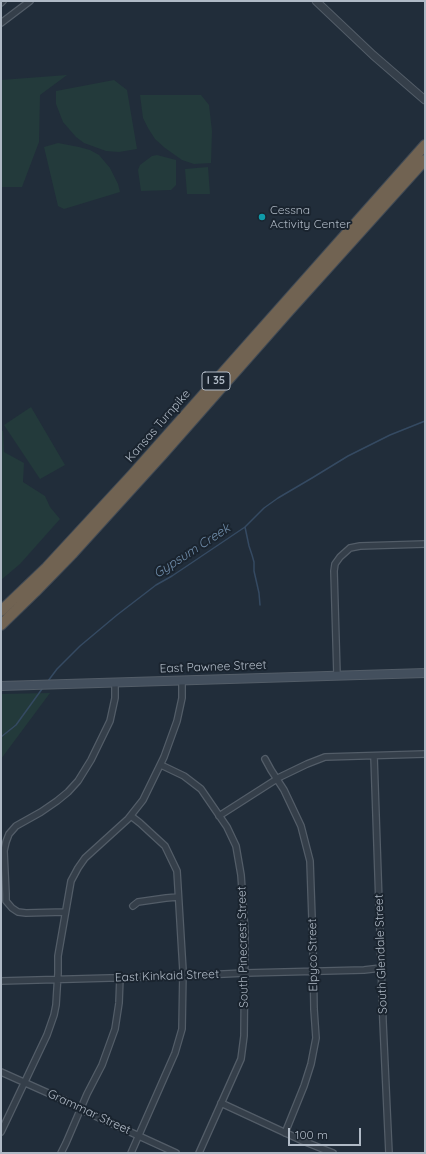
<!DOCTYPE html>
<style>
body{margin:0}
#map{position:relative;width:426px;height:1154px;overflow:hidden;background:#212d3a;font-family:Quicksand,sans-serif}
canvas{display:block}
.frame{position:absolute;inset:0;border:2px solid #b0bac6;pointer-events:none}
.scale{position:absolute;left:288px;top:1128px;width:73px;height:18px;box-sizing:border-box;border:2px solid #b0bac6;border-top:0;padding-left:5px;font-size:12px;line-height:14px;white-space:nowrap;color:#b0bac6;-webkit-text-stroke:3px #1a242f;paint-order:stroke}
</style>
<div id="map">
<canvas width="426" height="1154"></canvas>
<div class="frame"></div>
<div class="scale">100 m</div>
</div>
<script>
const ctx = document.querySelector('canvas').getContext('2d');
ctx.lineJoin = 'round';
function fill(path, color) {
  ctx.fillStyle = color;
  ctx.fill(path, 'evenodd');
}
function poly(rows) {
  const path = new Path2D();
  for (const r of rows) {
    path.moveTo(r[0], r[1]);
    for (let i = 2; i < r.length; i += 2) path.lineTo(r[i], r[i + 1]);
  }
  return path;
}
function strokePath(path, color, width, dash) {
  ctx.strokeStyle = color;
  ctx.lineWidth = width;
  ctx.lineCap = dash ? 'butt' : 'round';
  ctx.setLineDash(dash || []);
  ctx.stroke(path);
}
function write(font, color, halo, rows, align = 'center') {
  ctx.font = font + ' Quicksand,sans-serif';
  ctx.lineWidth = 4;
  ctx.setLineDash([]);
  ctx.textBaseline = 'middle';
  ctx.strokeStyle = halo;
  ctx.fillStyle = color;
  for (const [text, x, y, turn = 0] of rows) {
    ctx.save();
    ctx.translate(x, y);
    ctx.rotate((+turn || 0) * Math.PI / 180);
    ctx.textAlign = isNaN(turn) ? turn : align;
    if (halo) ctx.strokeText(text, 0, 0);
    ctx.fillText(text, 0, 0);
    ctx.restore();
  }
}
const green = poly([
 [67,75,40,95,39,142,22,187,1,187,1,80],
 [114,80,127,90,137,149,119,152,106,151,84,143,76,137,63,122,56,104,56,91],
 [140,95,201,95,209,105,212,131,211,163,194,164,182,160,165,148,155,139,148,128,143,118],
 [58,143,79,147,90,150,99,155,110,168,118,184,120,192,64,209,58,206,44,147],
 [157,155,176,160,176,185,171,190,141,191,138,170,140,165,152,156],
 [208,167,210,194,187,194,185,169],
 [31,407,65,465,40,479,4,425],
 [1,430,3,431,4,452,24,463,23,482,45,496,50,507,60,519,20,564,1,580],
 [50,693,1,759,1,694]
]);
const stream = poly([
 [245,527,249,546,252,555,254,562,254,571,259,593,260,605],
 [48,681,57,669,80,646,117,615,156,585,172,576,245,527,264,508,278,498,312,478,348,456,390,435,425,421],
 [1,737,16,725,42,689]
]);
const minor = poly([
 [1,3,3,1],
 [1,23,30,1],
 [337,675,334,571,335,564,340,557,350,548,360,546,425,544],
 [374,756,383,1022,389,1153],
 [265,759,271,770,284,790,301,826,310,861,313,947,314,1009,316,1038,311,1064,304,1086,285,1133],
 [161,765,184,776,201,789,227,827,236,846,241,875,245,932,244,1036,241,1059,199,1153],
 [131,816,140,823,165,846,177,871,183,971,182,1029,175,1053,131,1153],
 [219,816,280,777,307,764,325,757,425,754],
 [133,906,138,902,166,898,178,897],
 [65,912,26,913,18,912,12,908,6,901,6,894,4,851,6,842,9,834,16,826,41,812,57,801,68,792,78,781,91,760,110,721,115,698,115,682],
 [1,981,182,976,245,973,364,970,381,968],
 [1,1072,66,1101,80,1109,176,1153],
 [221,1103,303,1141,333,1153],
 [1,1132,47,1035,54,1015,56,1005,58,973,58,956,71,881,78,868,85,858,128,819,143,800,164,757,177,721,182,698,182,680],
 [61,1153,66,1143,87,1094,102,1065,115,1029,119,1003,120,977]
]);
const tertiary = poly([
 [316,1,373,55,425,100]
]);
const secondary = poly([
 [1,686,425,673]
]);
const motorway = poly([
 [1,611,47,567,132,475,425,145],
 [1,625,35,592,73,553,162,455,288,312,425,160]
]);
const markers = [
 [262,217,4,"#0f9aa8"]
];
const shields = [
 [216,381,28]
];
const shieldNames = [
 ["I 35",216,381]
];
const poiNames = [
 ["Cessna",270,210],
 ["Activity Center",270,224]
];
const streetNames = [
 ["Kansas Turnpike",158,426,-49],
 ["East Pawnee Street",213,667,-2],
 ["South Pinecrest Street",243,947,-91],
 ["South Glendale Street",381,954,-92],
 ["Elpyco Street",313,955,-91],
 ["East Kinkaid Street",167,976,-2],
 ["Grammar Street",89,1112,25]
];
const waterNames = [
 ["Gypsum Creek",192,551,-33]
];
fill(green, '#233a3b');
strokePath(stream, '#354a62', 1.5);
strokePath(minor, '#535d68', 8);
strokePath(tertiary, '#535d68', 9);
strokePath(secondary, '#535d68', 10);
strokePath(motorway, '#404a55', 12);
strokePath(minor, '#353f4a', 5.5);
strokePath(tertiary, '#353f4a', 7);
strokePath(secondary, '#434f5d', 8);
strokePath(motorway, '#716352', 10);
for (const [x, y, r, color] of markers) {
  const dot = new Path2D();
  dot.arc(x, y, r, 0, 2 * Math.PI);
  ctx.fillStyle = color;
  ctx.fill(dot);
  strokePath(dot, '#1a242f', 1.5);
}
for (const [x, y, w] of shields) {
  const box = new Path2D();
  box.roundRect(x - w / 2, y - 9, w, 18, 3);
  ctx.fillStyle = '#1a242f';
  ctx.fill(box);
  strokePath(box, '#b0bac6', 1);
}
write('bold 11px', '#b0bac6', null, shieldNames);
write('12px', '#b0bac6', '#1a242f', poiNames, 'left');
write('12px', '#b0bac6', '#1a242f', streetNames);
write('italic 13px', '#708daa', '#1a242f', waterNames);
</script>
